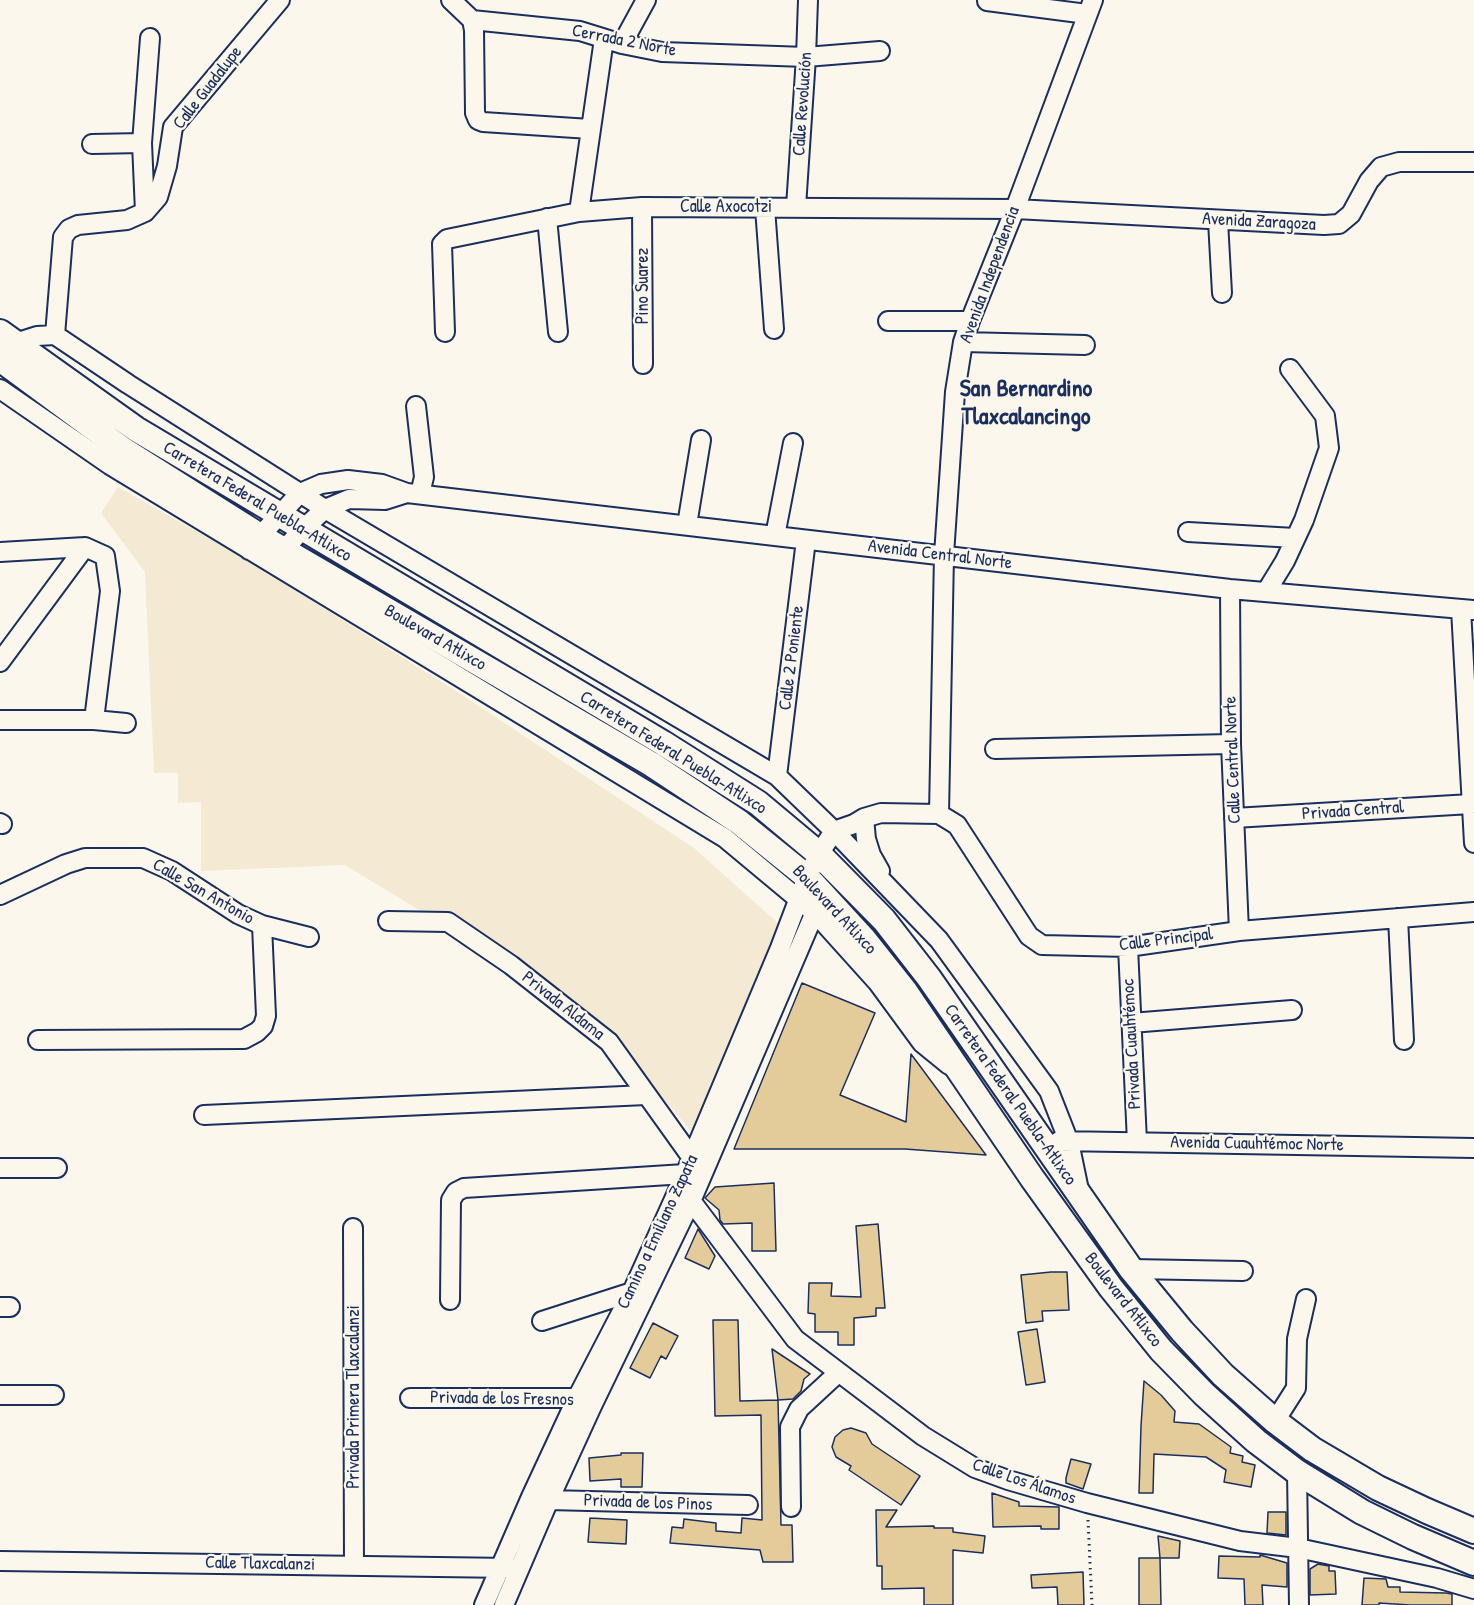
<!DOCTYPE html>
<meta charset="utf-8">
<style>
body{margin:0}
canvas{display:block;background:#fbf7ec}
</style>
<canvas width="1474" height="1605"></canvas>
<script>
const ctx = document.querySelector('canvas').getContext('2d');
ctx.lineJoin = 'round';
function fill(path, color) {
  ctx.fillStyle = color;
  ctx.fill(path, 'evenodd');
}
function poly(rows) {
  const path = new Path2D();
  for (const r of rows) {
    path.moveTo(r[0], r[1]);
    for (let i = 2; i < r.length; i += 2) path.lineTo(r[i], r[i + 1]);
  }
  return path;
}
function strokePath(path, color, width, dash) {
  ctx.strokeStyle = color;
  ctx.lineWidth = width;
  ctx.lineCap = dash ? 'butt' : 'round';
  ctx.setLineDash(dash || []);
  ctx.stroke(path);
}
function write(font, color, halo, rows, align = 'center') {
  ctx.font = font + ' "Patrick Hand",sans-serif';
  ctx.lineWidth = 4.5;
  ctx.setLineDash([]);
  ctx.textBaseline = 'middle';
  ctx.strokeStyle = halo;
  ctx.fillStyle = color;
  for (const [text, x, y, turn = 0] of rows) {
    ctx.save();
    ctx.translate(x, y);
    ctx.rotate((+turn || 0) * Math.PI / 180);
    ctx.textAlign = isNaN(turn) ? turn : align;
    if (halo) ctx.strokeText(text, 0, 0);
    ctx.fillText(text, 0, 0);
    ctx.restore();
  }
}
const built = poly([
 [118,487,242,557,456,691,694,848,779,924,691,1131,637,1068,434,919,345,865,201,871,201,802,178,803,178,773,154,773,145,572,101,513]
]);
const building = poly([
 [802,983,875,1013,840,1095,906,1122,911,1054,986,1155,905,1149,734,1149,802,983],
 [774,1183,776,1251,752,1251,752,1223,723,1224,720,1220,719,1210,705,1198,715,1187,774,1183],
 [878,1224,885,1308,876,1308,876,1316,854,1318,854,1345,838,1345,838,1332,815,1332,815,1314,808,1313,809,1283,832,1283,831,1296,861,1297,856,1226,878,1224],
 [698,1229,715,1256,709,1269,685,1258,698,1229],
 [1051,1272,1067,1272,1069,1310,1042,1311,1043,1321,1026,1323,1021,1275,1051,1272],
 [713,1320,738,1320,740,1401,778,1400,781,1525,792,1525,793,1562,763,1562,760,1550,670,1543,672,1527,683,1528,684,1519,716,1523,716,1531,741,1533,742,1518,762,1520,761,1415,715,1416,713,1320],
 [653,1323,678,1336,666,1359,661,1356,650,1378,630,1368,653,1323],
 [1037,1329,1045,1382,1026,1385,1018,1332,1037,1329],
 [772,1349,810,1374,804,1379,801,1391,793,1399,778,1400,772,1349],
 [1144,1381,1161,1395,1175,1411,1174,1422,1199,1424,1231,1447,1230,1453,1243,1456,1242,1462,1255,1465,1251,1487,1224,1482,1226,1470,1206,1457,1154,1454,1153,1493,1139,1493,1141,1426,1144,1381],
 [851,1428,866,1433,872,1444,920,1476,901,1505,849,1470,851,1466,836,1457,832,1447,835,1437,843,1430,851,1428],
 [621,1453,643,1453,642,1487,621,1487,621,1479,590,1481,589,1458,621,1455,621,1453],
 [1071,1459,1091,1464,1083,1489,1066,1483,1066,1478,1071,1459],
 [992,1493,1019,1502,1019,1506,1059,1507,1059,1529,1041,1529,1041,1526,993,1527,992,1493],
 [876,1510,897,1510,886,1527,934,1526,934,1528,953,1528,953,1532,985,1536,983,1553,953,1550,953,1605,924,1605,924,1588,882,1589,882,1566,877,1566,876,1510],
 [1268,1512,1286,1512,1286,1535,1267,1533,1268,1512],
 [590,1518,627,1520,626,1544,588,1542,590,1518],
 [1158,1536,1180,1541,1179,1558,1160,1558,1158,1536],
 [1260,1555,1287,1563,1287,1587,1262,1585,1263,1605,1245,1605,1244,1579,1218,1578,1219,1556,1260,1557,1260,1555],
 [1139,1558,1160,1558,1161,1605,1139,1605,1139,1558],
 [1318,1564,1329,1566,1329,1571,1335,1571,1336,1594,1310,1595,1310,1569,1318,1564],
 [1083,1572,1084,1605,1058,1605,1057,1587,1032,1588,1031,1575,1083,1572],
 [1364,1578,1386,1579,1388,1587,1400,1587,1400,1592,1446,1593,1452,1594,1452,1605,1410,1605,1379,1603,1379,1605,1362,1605,1364,1578]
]);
const path = poly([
 [1088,1520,1092,1605]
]);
const minor = poly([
 [451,0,472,20,580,31,622,44,662,52,806,57,880,51],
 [987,1,1087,14],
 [472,20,474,30,475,113,478,120,483,122,590,129],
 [622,44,646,0],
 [142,143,150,38],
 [92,144,142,143,145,212],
 [642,207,643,364],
 [796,207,806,57,808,0],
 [765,208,774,329],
 [579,212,604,39],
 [547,218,558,332],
 [1218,221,1222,293],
 [888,321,970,321],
 [445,332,442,244,447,239,579,212,642,207,1015,209,1324,225,1339,224,1351,214,1369,181,1381,167,1399,162,1474,162],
 [55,335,63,237,69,229,78,225,127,220,145,212,158,197,167,166,173,127,280,0],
 [963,342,1085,345],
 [11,349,15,343,37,336,55,335,128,384,325,509,777,776,834,831,939,940,1049,1091,1069,1142,1079,1190],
 [0,389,110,465,725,838,815,913,878,983,922,1043,949,1065],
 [416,406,424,477,420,494],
 [687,525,701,440],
 [1188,532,1295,538],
 [775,536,793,443],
 [249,550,260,536,300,493,321,484,348,480,382,484,407,493,775,536,1230,589,1474,610],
 [0,552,85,547,105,556,110,591,94,720],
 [277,557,303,529,325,509,349,499,385,500,407,493],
 [1230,589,1231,744,1239,931],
 [1266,592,1285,561,1304,520,1329,448,1325,416,1290,369],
 [1461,609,1474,843],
 [0,662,85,547],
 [0,720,94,720,126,723],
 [995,749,1231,744],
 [777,776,806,540],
 [939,814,944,555,955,392,963,342,970,321,1015,209,1093,0],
 [864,818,866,839,871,855,880,871],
 [1234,818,1471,804],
 [0,823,2,824],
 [0,895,66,864,85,858,143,858,172,871,238,914,262,925,309,937],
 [1398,918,1404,1040],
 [388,921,448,922,511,965,609,1042,692,1158],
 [1128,947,1137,1142],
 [1131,1023,1292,1010],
 [38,1040,244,1039,257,1032,263,1026,266,1016,262,925],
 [204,1115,646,1095],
 [1059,1141,1474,1148],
 [0,1168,57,1168],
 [680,1186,795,1339,923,1436,975,1468,1008,1480,1087,1503,1240,1541,1298,1548,1437,1578,1474,1589],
 [353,1228,354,1566],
 [1131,1269,1243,1271],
 [450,1300,451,1200,456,1192,464,1188,685,1174],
 [0,1307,10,1307],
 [542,1321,632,1292],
 [0,1395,54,1395],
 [410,1398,577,1398,585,1402],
 [1275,1421,1296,1388,1297,1339,1306,1299],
 [1297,1472,1299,1605],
 [549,1500,748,1505],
 [791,1507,790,1427,799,1409,838,1373],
 [0,1561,511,1568],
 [484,1605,531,1497,577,1398,632,1292,680,1186,780,948,807,877,819,854,834,831,854,824,864,818,881,813,939,814,957,825,1029,936,1042,945,1128,947,1239,931,1474,912],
 [504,1605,549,1500,592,1406,692,1199,818,905]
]);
const major = poly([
 [0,332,136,429,663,743,758,803,819,854,884,920,929,978,1131,1269,1182,1331,1223,1375,1275,1421,1312,1449,1378,1488,1427,1511,1474,1531],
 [0,359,122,449,260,536,651,764,739,822,807,877,863,938,905,991,1032,1178,1111,1288,1161,1350,1204,1394,1256,1441,1297,1472,1362,1512,1413,1537,1474,1563]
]);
const streetNames = [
 ["Cerrada 2 Norte",624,41,11],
 ["Calle Guadalupe",208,88,-52],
 ["Calle Revolución",803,104,-86],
 ["Calle Axocotzi",726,207],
 ["Avenida Zaragoza",1259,222,3],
 ["Avenida Independencia",990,275,-70],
 ["Pino Suarez",643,286,-90],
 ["Carretera Federal Puebla-Atlixco",257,502,31],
 ["Avenida Central Norte",940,555,7],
 ["Boulevard Atlixco",435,638,30],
 ["Calle 2 Poniente",792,658,-83],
 ["Carretera Federal Puebla-Atlixco",673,753,32],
 ["Calle Central Norte",1233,760,-92],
 ["Privada Central",1353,811,-4],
 ["Calle San Antonio",203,892,30],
 ["Boulevard Atlixco",834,910,47],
 ["Calle Principal",1166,940,-7],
 ["Privada Aldama",563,1006,38],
 ["Privada Cuauhtémoc",1132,1044,-93],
 ["Carretera Federal Puebla-Atlixco",1010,1095,55],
 ["Avenida Cuauhtémoc Norte",1257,1144,1],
 ["Camino a Emiliano Zapata",658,1232,-65],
 ["Boulevard Atlixco",1123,1300,52],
 ["Privada Primera Tlaxcalanzi",354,1397,-90],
 ["Privada de los Fresnos",502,1399,1],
 ["Calle Los Álamos",1024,1482,19],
 ["Privada de los Pinos",648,1503,2],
 ["Calle Tlaxcalanzi",260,1564,1]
];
const districtNames = [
 ["San Bernardino",1026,390],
 ["Tlaxcalancingo",1026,418]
];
fill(built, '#f4ead3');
fill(building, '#e4cb9a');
strokePath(building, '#1b2f5e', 1.5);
strokePath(minor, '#1b2f5e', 22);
strokePath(major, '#1b2f5e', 28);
strokePath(path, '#1b2f5e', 3, [1.5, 4.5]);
strokePath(minor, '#fbf7ec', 18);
strokePath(major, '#fbf7ec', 24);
write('18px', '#1b2f5e', '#fbf7ec', streetNames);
write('bold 24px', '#1b2f5e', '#fbf7ec', districtNames);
</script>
